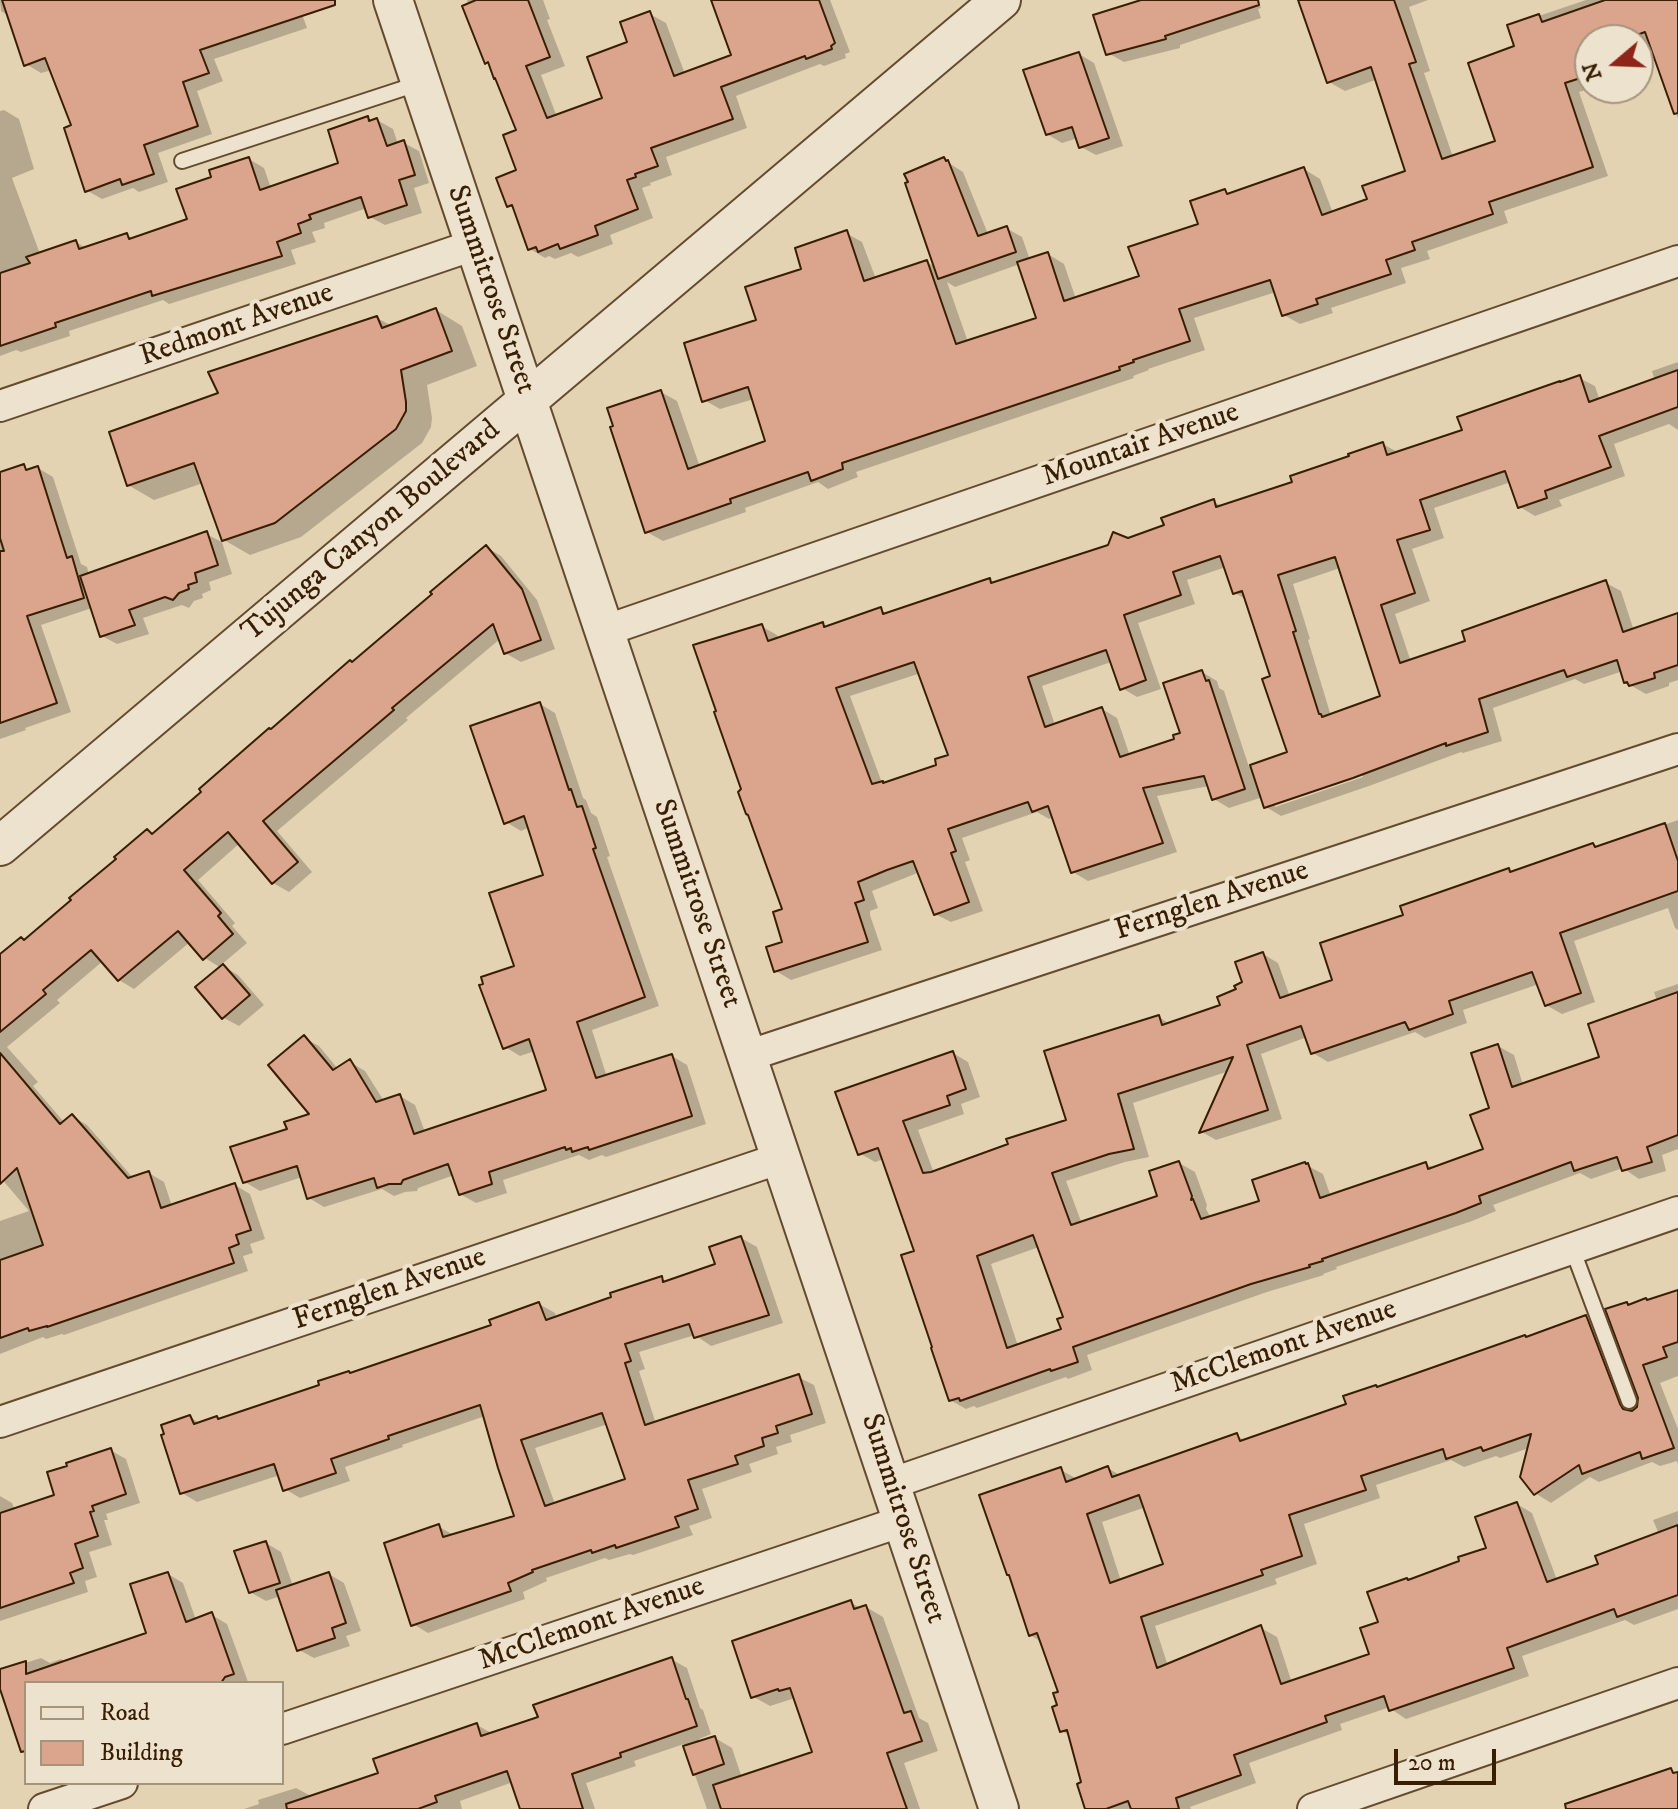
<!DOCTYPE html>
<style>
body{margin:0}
#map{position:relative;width:1678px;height:1809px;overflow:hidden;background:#e3d3b3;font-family:"IM FELL DW Pica",serif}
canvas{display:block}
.legend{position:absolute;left:24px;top:1681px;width:260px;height:104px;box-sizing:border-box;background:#ede2ce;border:2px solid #a5947c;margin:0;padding:10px 14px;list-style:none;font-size:24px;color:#3a1e02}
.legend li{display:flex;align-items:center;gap:16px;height:40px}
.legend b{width:40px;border:2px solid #a5947c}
.north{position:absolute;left:1574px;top:24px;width:80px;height:80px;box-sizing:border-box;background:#ede2ce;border:2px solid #a5947c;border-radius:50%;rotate:251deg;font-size:22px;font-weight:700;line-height:32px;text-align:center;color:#3a1e02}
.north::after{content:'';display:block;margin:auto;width:28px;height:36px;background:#8f2418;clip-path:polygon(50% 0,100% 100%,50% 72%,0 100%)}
.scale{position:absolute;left:1394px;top:1749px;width:102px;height:36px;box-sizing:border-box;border:4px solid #3a1e02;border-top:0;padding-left:10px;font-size:24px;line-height:28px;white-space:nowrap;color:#3a1e02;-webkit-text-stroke:6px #ede2ce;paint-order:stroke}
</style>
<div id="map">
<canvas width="1678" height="1809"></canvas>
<ul class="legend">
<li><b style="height:10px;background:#ede2ce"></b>Road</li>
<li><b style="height:22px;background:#dba48c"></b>Building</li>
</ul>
<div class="north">N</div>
<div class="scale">20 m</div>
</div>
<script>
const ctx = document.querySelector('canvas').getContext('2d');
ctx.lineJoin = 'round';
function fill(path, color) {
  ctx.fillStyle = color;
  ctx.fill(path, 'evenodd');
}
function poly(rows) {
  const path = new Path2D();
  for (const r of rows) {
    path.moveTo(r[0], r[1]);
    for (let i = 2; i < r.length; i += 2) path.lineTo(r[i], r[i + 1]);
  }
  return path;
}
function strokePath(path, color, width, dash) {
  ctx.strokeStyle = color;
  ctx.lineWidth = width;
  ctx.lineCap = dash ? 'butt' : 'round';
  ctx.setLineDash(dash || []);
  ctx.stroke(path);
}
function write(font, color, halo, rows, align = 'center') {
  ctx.font = font + ' "IM FELL DW Pica",serif';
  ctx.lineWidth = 8;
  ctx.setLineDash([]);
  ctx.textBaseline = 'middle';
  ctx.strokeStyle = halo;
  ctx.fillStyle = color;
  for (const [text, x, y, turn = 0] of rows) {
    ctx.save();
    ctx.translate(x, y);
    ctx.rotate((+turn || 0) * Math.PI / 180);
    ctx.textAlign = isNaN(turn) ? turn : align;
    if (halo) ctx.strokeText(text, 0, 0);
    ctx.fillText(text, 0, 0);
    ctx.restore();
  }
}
const shadow = poly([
 [0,0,297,0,307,28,214,59,223,81,197,91,212,134,158,153,168,182,139,192,133,188,102,199,86,190,73,127,52,70,41,73,26,64,9,16,1,11],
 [467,0,543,0,550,19,547,20,565,66,541,75,557,117,605,99,630,44,650,14,666,23,685,74,734,56,718,0,830,0,850,52,845,54,846,58,824,66,820,64,736,96,747,128,666,157,672,175,650,183,651,185,642,188,653,218,610,235,613,244,578,257,571,253,555,259,549,256,545,258,530,249,516,210,509,205,519,171,519,132,491,65,486,62],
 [1147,0,1258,0,1261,8,1258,9,1261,18,1180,45,1180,48,1124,62,1108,53],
 [1347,0,1428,0,1409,7,1430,71,1424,73,1453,157,1497,142,1516,48,1509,26,1586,0,1678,0,1678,119,1652,44,1638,49,1638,40,1590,40,1590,88,1592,88,1579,92,1608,176,1504,211,1508,223,1427,251,1430,259,1401,268,1406,283,1331,308,1333,313,1300,324,1284,315,1276,292,1194,318,1205,350,1148,369,1149,370,1133,376,1134,378,856,472,858,477,828,489,818,482,745,508,746,512,663,541,647,532,661,392,677,401,700,467,768,443,754,399,720,409,704,400,759,321,804,270,846,233,862,242,876,279,927,262,935,267,944,160,963,172,988,234,1006,228,1022,237,1030,260,1048,254,1064,264,1076,299,1141,277,1200,225,1225,191,1230,195,1304,169,1320,179,1333,213,1369,200,1408,172,1375,80,1345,91,1329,82],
 [1020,264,1038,319,968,342,947,282,955,287],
 [1079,54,1094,63,1123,146,1096,155,1081,147,1078,138,1062,143,1047,134],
 [4,110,19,119,34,169,12,178,40,254,76,242,86,248,127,235,134,239,189,220,213,179,249,159,264,168,271,188,341,164,368,118,373,122,377,120,393,129,398,144,404,143,419,151,429,183,414,188,422,213,385,225,370,217,367,208,324,223,325,228,312,232,316,242,291,250,296,264,169,304,163,300,69,331,70,336,21,352,16,350,0,356,0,111],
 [436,310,462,326,477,366,427,385,432,418,431,427,422,443,301,537,250,555,224,540,203,483,154,500,128,485,221,394,377,318,392,326],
 [1678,362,1678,430,1669,424,1614,444,1625,476,1559,500,1562,506,1535,516,1520,507,1511,482,1434,508,1444,538,1412,549,1430,601,1395,614,1411,662,1468,642,1606,583,1621,591,1634,631,1678,615,1678,680,1669,683,1669,686,1646,694,1630,685,1623,671,1584,684,1575,679,1493,708,1502,741,1463,753,1461,752,1369,786,1281,816,1266,807,1263,797,1229,808,1214,799,1209,786,1157,796,1177,852,1088,881,1073,872,1054,817,1049,819,1037,812,962,838,970,860,965,862,983,911,951,922,935,914,920,872,872,891,878,908,870,911,870,915,882,950,791,980,776,971,785,943,784,910,743,789,761,626,777,635,779,640,823,625,828,628,881,610,888,614,990,580,996,584,1166,526,1213,501,1223,507,1295,483,1383,444,1399,453,1464,431,1579,378,1595,386,1600,401,1655,381,1652,371],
 [1226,567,1235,593,1247,600,1272,677,1290,753,1249,767,1224,691,1219,688,1217,681,1202,672,1183,734,1177,740,1130,756,1117,718,1102,709,1055,725,1042,686,1111,662,1122,688,1137,697,1161,689,1138,623,1195,604,1187,580],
 [1340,568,1382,697,1331,716,1308,640,1310,639,1293,584],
 [921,673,951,756,939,766,886,784,882,783,850,696],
 [1361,773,1363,777,1275,807,1275,803],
 [38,468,53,477,81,564,87,567,89,575,206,534,222,542,232,574,209,582,211,590,202,594,203,598,194,601,189,608,182,605,143,618,149,634,117,644,102,636,92,608,41,625,71,712,25,728,26,730,0,739,0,477,25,469,29,471],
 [486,547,501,556,537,600,555,649,521,662,505,653,500,639,406,718,408,720,277,831,312,872,289,892,273,883,240,843,198,880,235,923,232,926,247,943,221,965,238,975,264,1005,239,1026,224,1018,198,988,221,968,205,958,190,942,134,989,119,980,103,961,57,1000,60,1003,7,1047,38,1082,33,1086,64,1122,72,1116,87,1125,134,1179,149,1173,164,1182,172,1206,235,1185,250,1194,265,1239,250,1244,253,1253,243,1256,248,1271,64,1335,62,1334,46,1339,43,1337,0,1354,0,1221,29,1211,0,1177,0,957,26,942,147,831,154,835],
 [540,704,555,713,583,798,586,800,591,813,597,817,610,856,607,857,659,1006,592,1030,607,1077,672,1056,687,1065,706,1124,606,1157,602,1155,589,1160,579,1155,503,1180,507,1193,476,1203,460,1194,454,1175,418,1188,417,1191,405,1192,394,1196,382,1189,324,1207,309,1198,302,1177,260,1191,245,1182,289,1130,312,1115,304,1038,319,1046,338,1069,350,1062,365,1071,384,1101,400,1096,415,1105,425,1132,549,1091,535,1051,520,1056,505,1047,516,967,546,876,530,827,521,831,506,822],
 [1678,820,1678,930,1675,928,1668,908,1574,941,1595,1002,1562,1014,1546,1005,1539,984,1463,1010,1467,1023,1425,1038,1415,1032,1328,1062,1313,1053,1307,1037,1261,1054,1282,1119,1216,1140,1202,1132,1229,1071,1133,1103,1149,1157,1125,1162,1066,1181,1082,1224,1160,1197,1179,1163,1195,1172,1207,1205,1206,1209,1211,1218,1262,1203,1308,1166,1323,1174,1331,1197,1426,1164,1434,1168,1485,1150,1498,1046,1514,1055,1523,1085,1602,1058,1657,1001,1654,992,1678,984,1678,1149,1662,1155,1666,1171,1639,1179,1623,1168,1591,1179,1580,1173,1493,1205,1496,1211,1472,1221,1336,1267,1337,1269,1323,1274,1324,1275,1267,1292,1087,1355,1092,1370,1068,1379,1066,1377,977,1408,974,1406,966,1409,950,1400,916,1252,884,1159,875,1162,859,1153,953,1053,968,1062,980,1097,961,1104,964,1114,918,1130,934,1173,1068,1121,1159,1017,1170,1024,1222,1006,1244,983,1263,954,1278,963,1290,997,1335,981,1406,916,1509,870,1513,873,1593,845,1598,848],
 [1039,1247,1065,1318,1063,1330,1018,1346,991,1264],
 [741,1238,757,1247,783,1323,711,1346,695,1335,639,1352,645,1369,639,1371,656,1424,798,1377,814,1385,826,1423,790,1435,792,1442,776,1447,778,1454,749,1464,752,1472,702,1489,712,1518,689,1526,693,1535,633,1555,630,1554,609,1560,605,1558,546,1578,547,1581,523,1592,525,1599,428,1633,413,1624,439,1527,454,1535,517,1517,485,1416,402,1445,403,1447,345,1467,350,1481,300,1498,285,1489,280,1475,197,1502,182,1493,190,1417,201,1424,217,1418,220,1420,493,1326,539,1304,555,1313,556,1318,661,1278,668,1282,717,1265],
 [608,1424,628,1481,555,1504,535,1448],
 [1678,1290,1678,1376,1660,1383,1678,1429,1678,1465,1677,1461,1660,1466,1652,1462,1599,1482,1590,1477,1551,1503,1535,1493,1529,1448,1500,1458,1496,1456,1464,1467,1451,1460,1376,1485,1380,1498,1304,1524,1317,1564,1275,1579,1277,1584,1155,1626,1168,1666,1261,1628,1277,1637,1292,1683,1372,1655,1380,1624,1410,1581,1462,1562,1489,1549,1517,1504,1532,1513,1557,1580,1601,1565,1659,1534,1653,1520,1678,1511,1678,1609,1634,1625,1625,1620,1522,1656,1529,1676,1467,1698,1406,1719,1391,1709,1390,1707,1340,1724,1342,1730,1249,1763,1256,1783,1190,1807,1191,1809,1087,1809,1083,1784,1071,1736,1062,1731,1059,1706,1060,1693,1042,1642,1030,1635,1061,1470,1077,1479,1108,1468,1121,1476,1237,1436,1246,1441,1586,1317,1602,1326,1634,1412,1639,1408,1630,1306],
 [1146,1507,1166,1566,1121,1581,1102,1522],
 [110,1450,126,1459,140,1503,106,1514,108,1520,104,1520,112,1545,89,1552,97,1577,85,1581,88,1592,0,1621,0,1496,12,1503,15,1510,57,1496],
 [266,1543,281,1552,293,1586,329,1574,344,1583,361,1631,346,1636,350,1646,314,1658,299,1650,280,1596,266,1601,250,1592],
 [168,1574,183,1583,196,1620,212,1615,227,1624,248,1682,26,1683,26,1746,0,1683,0,1671,41,1658,50,1663,61,1659,66,1662,149,1634],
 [851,1603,861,1608,866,1607,883,1617,919,1718,928,1723,938,1751,904,1763,920,1809,707,1809,684,1744,634,1761,636,1766,586,1783,595,1809,522,1809,513,1782,460,1801,462,1809,244,1809,259,1804,258,1800,296,1788,313,1797,380,1774,477,1725,493,1734,540,1718,671,1659,687,1668,700,1708,703,1710,711,1734,699,1739,700,1743,715,1738,732,1748,742,1778,815,1754,795,1698,770,1706,752,1696]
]);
const building = poly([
 [2,0,335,0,335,5,200,50,209,73,183,82,198,126,144,145,154,174,122,185,120,179,85,192,64,128,71,125,45,58,24,66,2,0],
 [476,0,528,0,550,57,526,66,547,118,602,98,587,57,627,42,620,22,650,11,674,76,731,55,711,0,819,0,835,43,831,46,832,49,806,59,805,56,721,87,733,119,651,148,658,166,635,174,636,177,627,180,638,209,595,226,598,235,560,249,558,244,538,252,536,247,528,250,512,205,507,207,496,178,516,170,503,135,516,130,495,78,494,79,488,62,485,64,462,6,476,0],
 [1141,0,1258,0,1259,5,1165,36,1166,39,1106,55,1093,15,1141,0],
 [1298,0,1394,0,1416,62,1409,64,1442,159,1495,141,1468,63,1514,46,1507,25,1539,14,1542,22,1605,0,1678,0,1678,113,1674,114,1645,32,1623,40,1590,40,1590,75,1565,83,1593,167,1489,202,1493,214,1412,242,1415,250,1386,260,1391,274,1316,299,1318,304,1282,316,1270,280,1179,309,1190,341,1133,360,1134,362,1119,367,1120,370,842,463,843,469,811,481,808,472,730,499,731,503,645,533,610,427,613,426,607,408,661,390,688,469,765,441,748,387,702,402,684,343,756,320,745,287,801,269,795,248,847,230,864,281,927,260,956,344,1036,318,1017,262,1048,252,1064,301,1139,276,1128,247,1198,224,1190,201,1225,189,1227,194,1304,167,1322,215,1367,199,1362,186,1405,171,1371,67,1327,83,1298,0],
 [1079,52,1109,138,1079,148,1072,127,1046,135,1023,70,1079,52],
 [368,116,369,121,377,118,387,146,404,140,415,175,399,180,407,205,368,218,361,197,309,215,311,219,298,224,301,233,277,242,282,256,152,296,151,291,55,323,56,327,0,346,0,273,30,263,26,257,76,240,79,249,127,233,129,239,187,219,176,189,211,177,209,170,249,157,260,190,338,163,328,130,368,116],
 [944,157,946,161,948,160,978,236,1007,226,1016,252,938,279,905,183,908,182,904,174,944,157],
 [436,308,452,351,401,370,406,402,406,411,396,429,275,523,222,541,194,463,127,486,109,432,218,393,208,372,377,316,382,328,436,308],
 [1678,370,1678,407,1599,436,1611,467,1545,491,1547,498,1518,508,1505,471,1420,500,1430,530,1397,540,1415,593,1381,605,1400,663,1465,641,1462,631,1606,580,1623,632,1678,613,1678,665,1654,673,1655,678,1629,686,1627,682,1624,683,1617,660,1567,677,1564,670,1479,699,1488,732,1446,746,1446,743,1353,778,1264,808,1250,765,1287,752,1262,679,1270,676,1242,591,1233,594,1220,556,1173,572,1181,595,1124,615,1146,680,1120,690,1106,650,1028,677,1045,727,1102,707,1120,757,1174,739,1173,735,1180,733,1163,683,1202,670,1206,681,1209,680,1245,789,1212,800,1204,776,1143,788,1163,843,1071,873,1048,806,1032,812,1028,802,948,829,956,851,951,853,969,902,934,915,913,861,887,870,858,882,864,900,855,903,856,905,868,942,774,972,766,947,782,942,773,912,782,909,748,815,746,814,738,792,741,789,714,712,716,711,693,645,762,624,768,641,823,622,824,627,881,607,883,614,990,578,991,583,1108,545,1113,532,1128,538,1164,525,1161,518,1214,499,1216,507,1292,482,1290,476,1349,456,1348,454,1383,442,1387,455,1462,430,1457,417,1560,381,1560,382,1580,375,1589,402,1678,370],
 [1335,557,1380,696,1322,717,1321,714,1319,714,1293,632,1296,631,1278,575,1335,557],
 [914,662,948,755,935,759,936,765,883,783,883,781,872,784,836,688,914,662],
 [24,464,26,470,38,466,67,558,72,556,84,598,27,616,57,703,0,723,0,551,4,551,0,538,0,472,24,464],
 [207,531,218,565,195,573,197,582,188,585,189,589,179,593,173,600,165,597,129,610,135,625,100,637,80,576,207,531],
 [486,545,522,589,541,640,504,654,493,624,392,708,394,710,263,821,298,862,272,884,228,832,184,870,221,913,218,916,233,934,203,960,178,931,118,981,91,950,43,990,46,994,0,1032,0,954,21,937,24,940,71,900,69,898,116,859,114,857,147,829,152,834,201,792,199,789,269,728,271,729,350,660,352,662,432,594,430,592,486,545],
 [540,702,569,790,571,789,577,807,582,806,596,848,593,849,645,997,577,1022,596,1078,672,1054,692,1116,589,1150,588,1147,572,1152,571,1148,566,1150,565,1147,489,1172,492,1184,459,1195,448,1164,403,1180,401,1184,389,1184,377,1188,374,1178,307,1199,297,1166,243,1183,230,1147,287,1129,284,1122,309,1114,268,1065,304,1035,333,1070,350,1059,376,1102,400,1094,414,1134,546,1090,529,1039,503,1049,479,985,483,984,481,977,514,966,489,893,543,875,524,816,504,824,470,726,540,702],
 [1665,823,1678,861,1678,891,1560,933,1581,993,1545,1006,1532,972,1449,1001,1453,1014,1409,1030,1405,1022,1311,1054,1301,1026,1247,1045,1268,1110,1199,1133,1233,1057,1118,1094,1134,1149,1109,1154,1052,1173,1071,1225,1157,1196,1149,1171,1179,1161,1192,1196,1191,1200,1193,1199,1201,1219,1259,1201,1252,1180,1305,1162,1306,1164,1308,1163,1320,1198,1426,1162,1428,1169,1483,1149,1470,1115,1489,1108,1471,1053,1498,1044,1512,1087,1599,1057,1588,1024,1678,992,1678,1135,1647,1147,1652,1162,1622,1171,1617,1157,1574,1171,1571,1162,1479,1196,1481,1203,1456,1213,1322,1259,1323,1261,1309,1265,1310,1267,1251,1284,1073,1347,1078,1362,1051,1371,1050,1369,960,1401,959,1398,949,1401,931,1348,932,1347,901,1255,914,1251,878,1148,858,1155,835,1092,953,1051,966,1089,947,1096,950,1105,903,1121,923,1173,931,1172,1008,1144,1006,1139,1066,1120,1044,1051,1159,1015,1162,1025,1220,1005,1217,997,1236,989,1234,986,1242,982,1235,962,1263,952,1280,998,1332,980,1320,943,1403,915,1400,906,1509,868,1510,872,1593,843,1595,847,1665,823],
 [1033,1235,1063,1317,1057,1319,1061,1329,1007,1348,977,1256,1033,1235],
 [223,964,250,995,222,1019,195,987,223,964],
 [0,1053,60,1124,72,1114,128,1178,149,1171,161,1208,235,1183,251,1230,236,1235,239,1244,229,1248,234,1263,47,1327,47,1326,29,1331,28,1328,0,1338,0,1260,43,1245,17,1168,0,1184,0,1053],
 [741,1236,769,1315,694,1338,689,1324,625,1344,631,1361,625,1363,645,1425,799,1374,812,1414,776,1426,778,1433,762,1438,764,1446,735,1456,738,1464,688,1480,698,1509,675,1517,679,1527,616,1548,615,1545,592,1553,591,1550,532,1570,533,1572,508,1583,511,1591,411,1626,384,1543,439,1524,443,1537,514,1516,498,1468,480,1405,388,1436,389,1439,331,1459,336,1473,283,1491,274,1464,180,1494,161,1435,164,1434,161,1425,190,1415,194,1424,217,1416,218,1419,319,1385,318,1381,349,1371,350,1373,491,1325,489,1320,539,1302,546,1320,611,1297,610,1293,662,1276,663,1282,715,1264,709,1247,741,1236],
 [602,1413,625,1479,545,1506,521,1440,602,1413],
 [1678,1290,1678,1342,1663,1347,1667,1357,1643,1365,1674,1448,1642,1459,1640,1452,1582,1474,1579,1465,1534,1495,1520,1477,1531,1434,1483,1451,1481,1447,1446,1459,1443,1449,1361,1476,1366,1490,1289,1515,1302,1556,1261,1570,1263,1575,1141,1617,1157,1668,1261,1625,1281,1684,1369,1654,1360,1628,1378,1622,1367,1592,1407,1578,1408,1580,1459,1561,1458,1557,1486,1548,1475,1517,1517,1502,1547,1582,1598,1564,1595,1556,1678,1525,1678,1595,1617,1617,1614,1609,1507,1648,1514,1668,1389,1711,1384,1696,1325,1716,1327,1722,1234,1755,1241,1775,1176,1798,1179,1809,1131,1809,1128,1801,1106,1809,1085,1809,1077,1784,1081,1782,1067,1730,1060,1732,1052,1707,1057,1705,1053,1693,1058,1692,1037,1633,1029,1636,1009,1575,1007,1575,979,1495,1061,1467,1066,1482,1108,1466,1112,1477,1237,1433,1240,1441,1346,1404,1343,1396,1376,1385,1377,1387,1525,1335,1526,1337,1586,1315,1620,1404,1623,1409,1632,1411,1637,1407,1638,1398,1605,1309,1627,1302,1628,1305,1646,1298,1647,1300,1678,1290],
 [1139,1495,1163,1564,1110,1583,1087,1514,1139,1495],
 [111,1448,126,1494,92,1506,94,1511,90,1512,98,1536,75,1544,83,1568,70,1573,74,1583,0,1608,0,1513,54,1495,47,1472,67,1466,66,1463,111,1448],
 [266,1541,280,1583,249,1593,234,1551,266,1541],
 [168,1572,186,1622,212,1612,234,1674,225,1677,221,1683,26,1683,26,1751,21,1752,0,1689,0,1669,26,1661,26,1674,146,1633,130,1584,168,1572],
 [329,1572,346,1623,332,1628,335,1638,297,1651,276,1590,329,1572],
 [851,1600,854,1609,866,1605,904,1713,911,1711,922,1741,887,1753,907,1809,721,1809,713,1785,812,1752,790,1688,779,1691,778,1689,751,1698,732,1641,851,1600],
 [672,1657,686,1699,688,1699,697,1726,620,1753,621,1757,572,1774,583,1809,520,1809,507,1771,435,1796,437,1802,418,1809,287,1809,286,1804,378,1773,373,1759,477,1723,481,1736,538,1717,533,1705,672,1657],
 [715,1736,724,1764,693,1775,683,1746,715,1736],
 [1671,1768,1673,1773,1678,1772,1678,1809,1566,1809,1565,1804,1671,1768]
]);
const service = poly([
 [182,161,420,83],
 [1572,1248,1629,1401]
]);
const minor = poly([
 [0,406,474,245],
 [604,631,1678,261],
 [747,1056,1678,749],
 [0,1422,781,1158],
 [890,1484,1678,1212],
 [282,1729,903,1521],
 [44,1809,122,1783],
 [1313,1809,1678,1683]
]);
const tertiary = poly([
 [393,0,999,1809],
 [0,846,1001,0]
]);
const streetNames = [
 ["Summitrose Street",490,290,71],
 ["Redmont Avenue",237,326,-19],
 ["Mountair Avenue",1141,446,-19],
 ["Tujunga Canyon Boulevard",372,532,-40],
 ["Fernglen Avenue",1212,902,-18],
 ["Summitrose Street",696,904,71],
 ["Fernglen Avenue",390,1290,-19],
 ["McClemont Avenue",1284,1348,-19],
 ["Summitrose Street",902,1519,72],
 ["McClemont Avenue",592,1625,-19]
];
fill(shadow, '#0003');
fill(building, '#dba48c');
strokePath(building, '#3a1e02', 2);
strokePath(service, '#644b2e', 18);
strokePath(minor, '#644b2e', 34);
strokePath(tertiary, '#644b2e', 42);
strokePath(service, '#ede2ce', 14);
strokePath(minor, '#ede2ce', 30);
strokePath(tertiary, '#ede2ce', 38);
write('30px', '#3a1e02', '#ede2ce', streetNames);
</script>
